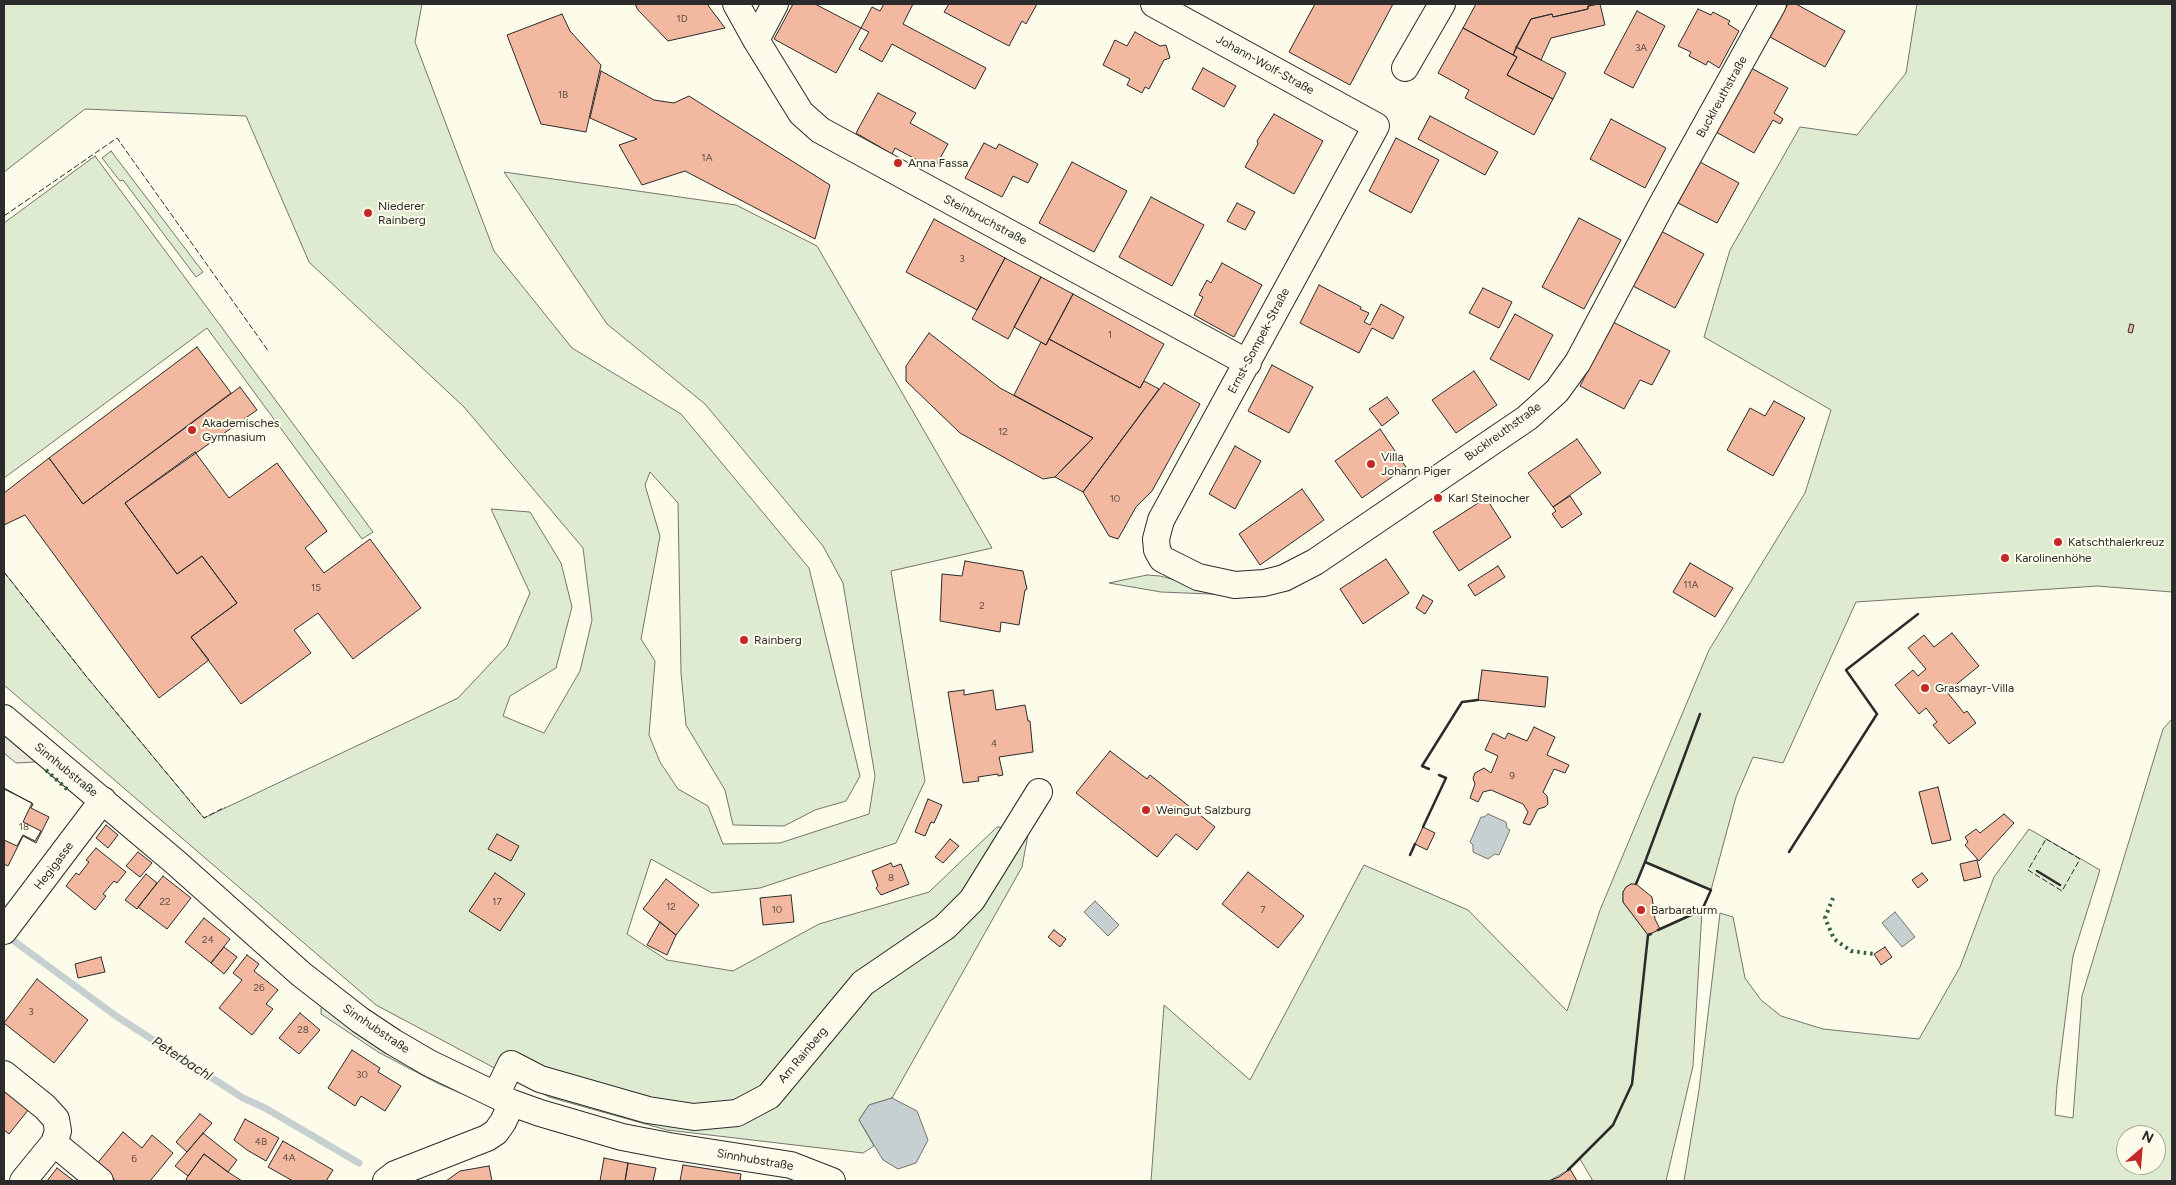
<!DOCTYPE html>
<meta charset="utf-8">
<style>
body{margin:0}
#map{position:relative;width:2176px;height:1185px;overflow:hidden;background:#fdfbea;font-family:Figtree,sans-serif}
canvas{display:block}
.frame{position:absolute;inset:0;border:5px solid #2b2b2b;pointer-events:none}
.north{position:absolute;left:2116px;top:1125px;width:50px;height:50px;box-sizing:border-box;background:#fdfbea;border:1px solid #a9a89e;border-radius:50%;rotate:27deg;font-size:14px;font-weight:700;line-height:20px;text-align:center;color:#2b2b2b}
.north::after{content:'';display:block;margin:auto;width:18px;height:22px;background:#c62828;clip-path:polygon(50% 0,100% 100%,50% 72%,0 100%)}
</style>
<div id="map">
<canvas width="2176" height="1185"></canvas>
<div class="frame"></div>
<div class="north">N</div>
</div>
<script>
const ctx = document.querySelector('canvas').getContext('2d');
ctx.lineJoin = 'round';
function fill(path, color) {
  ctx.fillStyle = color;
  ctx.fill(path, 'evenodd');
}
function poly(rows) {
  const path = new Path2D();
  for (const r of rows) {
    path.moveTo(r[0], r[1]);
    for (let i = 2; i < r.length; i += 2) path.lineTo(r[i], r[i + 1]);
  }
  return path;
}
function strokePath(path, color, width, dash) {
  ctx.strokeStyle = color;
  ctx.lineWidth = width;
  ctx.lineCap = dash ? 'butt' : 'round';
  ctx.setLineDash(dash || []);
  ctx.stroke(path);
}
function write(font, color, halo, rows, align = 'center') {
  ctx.font = font + ' Figtree,sans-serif';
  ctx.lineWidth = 4;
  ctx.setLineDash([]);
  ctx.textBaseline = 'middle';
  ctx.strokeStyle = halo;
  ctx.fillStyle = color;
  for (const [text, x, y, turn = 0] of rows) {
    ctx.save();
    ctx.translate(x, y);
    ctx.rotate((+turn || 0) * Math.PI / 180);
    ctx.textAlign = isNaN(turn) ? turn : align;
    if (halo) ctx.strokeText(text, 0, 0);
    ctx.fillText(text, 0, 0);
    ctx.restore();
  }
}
const green = poly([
 [4,4,422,4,415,42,494,251,572,348,681,414,809,568,860,776,846,801,815,810,784,826,733,825,725,790,686,725,681,673,678,503,650,472,645,485,660,536,641,639,655,661,649,735,660,762,678,789,708,806,723,844,780,843,869,814,875,776,843,583,823,546,705,404,607,324,504,172,736,205,817,246,992,548,891,571,925,781,896,843,760,888,712,893,651,859,627,934,667,960,733,971,819,924,929,892,997,827,1029,829,1022,867,892,1098,869,1105,859,1120,874,1146,863,1153,667,1130,549,1097,376,1005,4,685,4,572,86,676,204,818,458,698,507,646,530,593,491,509,530,512,561,563,572,607,556,668,510,696,503,716,544,733,580,671,592,620,583,548,464,407,309,262,246,116,85,109,4,172,4,4],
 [1917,4,2172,4,2172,592,2097,586,1856,602,1783,763,1753,757,1736,797,1711,890,1645,862,1636,884,1626,887,1623,892,1623,902,1648,935,1702,910,1693,1066,1666,1181,1593,1181,1580,1159,1570,1169,1549,1181,1151,1181,1164,1005,1250,1080,1364,865,1468,910,1567,1011,1600,910,1709,650,1805,493,1831,410,1704,337,1730,250,1800,127,1857,135,1906,73,1917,4],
 [111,151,203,272,196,277,123,180,120,181,102,158,111,151],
 [95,156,373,532,362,539,207,328,4,478,4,223,95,156],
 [1147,575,1160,576,1234,595,1161,592,1109,583,1147,575],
 [2172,719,2172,1181,1684,1181,1699,1090,1720,913,1733,917,1745,978,1761,1000,1781,1016,1823,1029,1919,1039,1960,967,1994,877,2029,829,2100,870,2073,956,2057,1085,2055,1115,2073,1118,2082,996,2163,729,2172,719],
 [2126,1135,2156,1135,2156,1165,2126,1165,2126,1135],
 [325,1007,482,1102,439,1084,378,1052,321,1014,321,1008,325,1007]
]);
const parking = poly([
 [4,734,36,762,16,763,4,753,4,734]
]);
const water = poly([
 [1488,814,1506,822,1507,828,1510,830,1499,855,1495,854,1488,859,1473,852,1473,845,1470,842,1481,817,1484,817,1488,814],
 [1095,901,1119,925,1108,936,1084,912,1095,901],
 [1895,912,1915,937,1902,947,1882,923,1895,912],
 [892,1098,917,1111,928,1140,916,1163,898,1169,883,1160,859,1120,869,1105,892,1098]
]);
const stream = poly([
 [14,941,116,1016,243,1098,265,1108,359,1163]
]);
const building = poly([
 [635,4,707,4,725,28,668,41,638,10,635,4],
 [793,4,815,4,861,28,836,73,774,39,793,4],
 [884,4,913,4,903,24,986,68,975,89,892,44,882,62,859,49,869,32,861,28,872,7,880,11,884,4],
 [949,4,1037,4,1026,24,1022,21,1009,46,944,12,949,4],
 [1315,4,1393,4,1350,85,1289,52,1315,4],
 [1476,4,1596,4,1588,6,1588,9,1553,17,1552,14,1531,19,1513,55,1463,28,1476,4],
 [1600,4,1605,25,1551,38,1541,60,1516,47,1531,19,1552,14,1553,17,1588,9,1588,6,1600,4],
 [1788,4,1796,4,1845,31,1825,67,1770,37,1788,4],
 [1698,9,1711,15,1713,12,1730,21,1728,24,1739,31,1719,68,1708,61,1706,65,1689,56,1691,52,1678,46,1698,9],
 [1637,11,1665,26,1633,88,1604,73,1637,11],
 [562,14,570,31,601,65,586,132,541,124,507,35,562,14],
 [1463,28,1517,57,1507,75,1553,99,1534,135,1465,98,1469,90,1438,73,1463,28],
 [1135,32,1160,46,1166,45,1170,58,1164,60,1149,89,1145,87,1142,93,1127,85,1130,79,1103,65,1115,40,1127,46,1135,32],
 [1516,47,1566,73,1553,99,1507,75,1517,57,1513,55,1516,47],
 [1203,68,1236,86,1224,107,1192,89,1203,68],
 [1751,68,1788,88,1774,113,1783,119,1780,124,1773,120,1754,153,1716,132,1751,68],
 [601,71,654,100,674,103,689,96,830,185,815,239,685,171,642,185,619,145,637,139,590,118,601,71],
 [878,93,916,113,910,123,948,144,934,169,895,148,892,154,856,133,878,93],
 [1274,114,1323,141,1294,194,1245,167,1258,144,1257,141,1274,114],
 [1430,116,1498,152,1485,175,1418,139,1430,116],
 [1611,119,1666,148,1645,188,1590,159,1611,119],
 [1396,138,1439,160,1411,213,1369,191,1396,138],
 [984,143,996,149,999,144,1038,164,1028,183,1013,176,1002,197,965,178,984,143],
 [1072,162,1127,191,1094,252,1039,223,1072,162],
 [1700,162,1739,183,1717,223,1678,203,1700,162],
 [1151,197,1204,225,1172,286,1119,257,1151,197],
 [1237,203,1255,212,1245,230,1227,221,1237,203],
 [1579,218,1621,240,1584,309,1542,287,1579,218],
 [934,219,1005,258,977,310,906,272,934,219],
 [1661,231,1704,254,1675,308,1633,286,1661,231],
 [1005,258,1041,277,1008,339,972,319,1005,258],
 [1222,263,1262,285,1234,337,1194,315,1203,297,1199,295,1207,280,1211,283,1222,263],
 [1041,277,1073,294,1046,345,1014,327,1041,277],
 [1319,285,1361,307,1360,309,1369,313,1364,322,1370,325,1381,304,1404,317,1393,339,1372,328,1359,353,1300,323,1319,285],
 [1483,288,1512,302,1499,328,1469,313,1483,288],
 [1073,294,1164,344,1140,388,1049,339,1073,294],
 [1515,314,1553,335,1529,380,1490,359,1515,314],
 [1613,322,1670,351,1652,385,1640,380,1624,409,1580,386,1613,322],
 [2130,324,2134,325,2132,333,2128,332,2130,324],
 [929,333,1000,388,1093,438,1055,477,1043,479,960,433,906,381,906,366,929,333],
 [1049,339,1140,388,1144,381,1159,389,1083,492,1055,477,1093,438,1014,395,1041,342,1046,345,1049,339],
 [197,347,231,393,83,504,49,458,197,347],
 [1272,365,1313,387,1289,433,1248,411,1272,365],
 [1474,371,1497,405,1456,433,1432,400,1474,371],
 [1164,383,1200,404,1152,491,1136,507,1118,539,1109,536,1083,492,1164,383],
 [240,387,257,410,125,503,177,574,202,556,237,603,191,637,209,660,159,698,25,515,4,525,4,493,49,458,83,504,240,387],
 [1387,397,1399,413,1382,426,1369,409,1387,397],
 [1774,401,1805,418,1773,476,1727,450,1750,408,1765,416,1774,401],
 [1380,429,1406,467,1362,498,1335,461,1380,429],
 [1577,439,1601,473,1553,507,1528,473,1577,439],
 [1235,446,1261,461,1235,509,1209,494,1235,446],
 [195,452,229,498,277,463,327,531,305,548,324,573,370,539,421,608,353,659,318,613,294,630,311,653,241,704,191,637,237,603,202,556,177,574,125,503,195,452],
 [1302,489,1324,520,1260,565,1239,534,1302,489],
 [1570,496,1582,514,1562,528,1552,514,1556,511,1553,507,1570,496],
 [1486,498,1511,537,1459,571,1433,532,1486,498],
 [1386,559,1409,593,1363,624,1340,589,1386,559],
 [965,561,1023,571,1027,589,1025,590,1019,625,1001,622,1000,632,940,621,942,574,962,576,965,561],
 [1690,563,1733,588,1715,617,1673,592,1690,563],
 [1498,566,1505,577,1475,596,1468,585,1498,566],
 [1423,595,1433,601,1425,614,1416,608,1423,595],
 [1952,633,1979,666,1947,692,1964,713,1967,711,1976,723,1949,744,1933,725,1937,722,1926,708,1919,714,1895,685,1913,670,1918,676,1926,669,1908,648,1924,635,1934,647,1952,633],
 [1482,670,1548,677,1545,707,1478,700,1482,670],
 [964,690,964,695,993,690,996,710,1025,705,1028,721,1030,721,1033,752,999,757,1003,775,998,776,998,774,978,777,979,781,963,783,948,692,964,690],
 [1534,727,1555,737,1547,755,1569,765,1565,773,1554,769,1543,792,1547,796,1548,804,1545,807,1538,809,1530,825,1523,823,1528,812,1523,804,1491,790,1483,792,1478,802,1470,798,1475,784,1473,778,1475,773,1484,768,1491,773,1498,756,1485,750,1493,733,1505,739,1508,733,1527,741,1534,727],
 [1110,751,1147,779,1150,775,1215,827,1197,850,1176,834,1157,857,1076,793,1110,751],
 [1938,787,1951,840,1932,844,1919,792,1938,787],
 [4,788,33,804,31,808,49,817,36,843,23,836,8,866,4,864,4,788],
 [4,789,32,803,23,822,41,831,35,841,23,835,17,846,4,840,4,789],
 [928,799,942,805,934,823,931,822,925,836,915,832,928,799],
 [2004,814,2014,823,1979,861,1965,845,1968,842,1965,837,1976,829,1980,833,2004,814],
 [106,825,118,835,108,848,96,838,106,825],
 [1423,827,1435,833,1427,850,1415,844,1423,827],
 [497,834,519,846,511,861,488,849,497,834],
 [950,839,959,846,943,863,935,857,950,839],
 [96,848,126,872,117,883,114,881,103,894,106,896,95,910,66,886,76,873,79,875,89,862,86,860,96,848],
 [138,852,152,863,140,877,126,866,138,852],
 [1977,860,1981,877,1964,881,1960,864,1977,860],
 [891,863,893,867,901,864,909,884,881,895,876,888,878,886,872,871,891,863],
 [1248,872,1304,916,1278,948,1222,904,1248,872],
 [495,873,525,894,500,931,469,911,495,873],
 [1922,873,1928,880,1918,888,1912,880,1922,873],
 [146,874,157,883,137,909,125,900,146,874],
 [163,876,191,898,167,929,138,907,163,876],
 [666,879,699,905,676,935,643,909,666,879],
 [1631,884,1636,884,1652,897,1655,919,1660,929,1648,935,1623,902,1623,892,1626,887,1631,884],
 [791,895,794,922,763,925,760,898,791,895],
 [204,918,230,939,211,963,185,942,204,918],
 [660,922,676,935,667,955,647,945,660,922],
 [1054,930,1066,939,1060,947,1048,937,1054,930],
 [224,947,237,957,224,974,211,963,224,947],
 [1885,947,1892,957,1881,965,1874,954,1885,947],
 [247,955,259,964,254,971,278,990,266,1004,273,1009,252,1035,219,1008,242,980,233,973,247,955],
 [101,957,105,972,78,978,75,964,101,957],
 [37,979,88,1020,54,1063,4,1023,37,979],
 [300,1013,320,1030,299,1054,279,1038,300,1013],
 [352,1050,380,1068,378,1072,401,1086,385,1111,361,1096,355,1106,328,1088,352,1050],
 [4,1089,29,1109,9,1134,4,1130,4,1089],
 [200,1114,212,1123,187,1152,176,1142,200,1114],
 [245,1119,279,1138,266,1161,247,1150,234,1140,245,1119],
 [123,1132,142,1148,152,1135,173,1153,150,1181,116,1181,96,1165,123,1132],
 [203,1133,237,1160,228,1172,204,1154,188,1176,175,1166,203,1133],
 [283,1141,333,1170,326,1181,293,1181,268,1167,283,1141],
 [204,1154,228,1172,242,1181,188,1181,186,1179,204,1154],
 [604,1158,628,1163,625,1181,600,1181,604,1158],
 [628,1163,656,1168,653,1181,625,1181,628,1163],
 [683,1165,741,1174,740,1181,680,1181,683,1165],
 [489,1166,492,1181,446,1181,460,1171,489,1166],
 [57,1168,74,1181,47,1181,57,1168],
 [1570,1169,1577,1181,1549,1181,1559,1177,1570,1169]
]);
const minor = poly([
 [736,4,756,40,801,113,820,130,1248,363],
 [1154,4,1376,126,1161,520,1156,539,1157,550,1162,559,1198,577,1235,585,1264,583,1284,578,1315,562,1527,418,1557,391,1578,362,1662,204,1773,4],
 [756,40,775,4],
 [1405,68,1442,4],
 [4,718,174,861,301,974,360,1020,393,1042,429,1063,512,1103,540,1113,622,1137,669,1146,791,1165,832,1181],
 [4,931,103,800],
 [4,1074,45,1107,56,1119,58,1131,54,1143,100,1181],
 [496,1095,511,1064,540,1079,648,1110,694,1117,737,1113,769,1096,863,983,945,927,972,900,1039,792],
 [23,1181,54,1143],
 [386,1181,395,1174,487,1138,496,1132,503,1122,512,1103]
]);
const hedge = poly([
 [46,770,69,791],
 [1833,898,1825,918,1834,939,1851,951,1874,954]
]);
const fence = poly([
 [4,216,117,138,269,352],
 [4,572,86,676,204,818,225,807],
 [2046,839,2080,859,2062,891,2028,870,2046,839]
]);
const wall = poly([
 [1429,769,1422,766,1462,702,1478,700],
 [1423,827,1446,778,1439,775],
 [1789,852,1877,714,1846,670,1918,614],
 [1410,855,1415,844],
 [1645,862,1700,714],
 [2037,871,2060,885],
 [1636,884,1645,862,1711,890,1702,910,1658,930],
 [1568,1170,1613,1125,1632,1084,1648,935,1651,934]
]);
const markers = [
 [898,163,5,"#c62828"],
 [368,213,5,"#c62828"],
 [192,430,5,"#c62828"],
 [1371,464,5,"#c62828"],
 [1438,498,5,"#c62828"],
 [2058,542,5,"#c62828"],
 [2005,558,5,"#c62828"],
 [744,640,5,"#c62828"],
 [1925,688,5,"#c62828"],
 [1146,810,5,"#c62828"],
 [1641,910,5,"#c62828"]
];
const numberNames = [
 ["1D",682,19],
 ["3A",1641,48],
 ["1B",563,95],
 ["1A",707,158],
 ["3",962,259],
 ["1",1110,335],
 ["12",1003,432],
 ["10",1115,499],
 ["11A",1691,585],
 ["15",316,588],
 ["2",982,606],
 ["4",994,744],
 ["9",1512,776],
 ["18",24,827],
 ["8",891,878],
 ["22",165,902],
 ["17",497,902],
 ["12",671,907],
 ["10",777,910],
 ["7",1263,910],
 ["24",208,940],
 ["26",259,988],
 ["3",31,1012],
 ["28",303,1030],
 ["30",362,1075],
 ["4B",261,1142],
 ["4A",289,1158],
 ["6",134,1159]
];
const streetNames = [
 ["Johann-Wolf-Straße",1265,65,29],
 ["Bucklreuthstraße",1722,97,-61],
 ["Steinbruchstraße",985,220,28],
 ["Ernst-Sompek-Straße",1259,341,-62],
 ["Bucklreuthstraße",1503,432,-36],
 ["Sinnhubstraße",66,770,39],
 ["Hegigasse",54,866,-53],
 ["Sinnhubstraße",376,1029,34],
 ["Am Rainberg",803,1055,-50],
 ["Sinnhubstraße",755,1160,10]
];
const poiNames = [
 ["Anna Fassa",908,163],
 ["Niederer",378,206],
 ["Rainberg",378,220],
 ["Akademisches",202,423],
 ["Gymnasium",202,437],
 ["Villa",1381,457],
 ["Johann Piger",1381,471],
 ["Karl Steinocher",1448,498],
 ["Katschthalerkreuz",2068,542],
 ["Karolinenhöhe",2015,558],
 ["Rainberg",754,640],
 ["Grasmayr-Villa",1935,688],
 ["Weingut Salzburg",1156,810],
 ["Barbaraturm",1651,910]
];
const waterNames = [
 ["Peterbachl",182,1059,33]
];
fill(green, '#deebd1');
strokePath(green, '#74746e', 1);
fill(parking, '#eceadb');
strokePath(parking, '#74746e', 1);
fill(water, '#c7d0d0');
strokePath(water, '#74746e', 1);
strokePath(stream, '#c7d0d0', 7);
fill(building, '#f2b8a0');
strokePath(building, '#2b2b2b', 1);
strokePath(minor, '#2b2b2b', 28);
strokePath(minor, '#fdfbea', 26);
strokePath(hedge, '#34623c', 4, [2.5, 4]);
strokePath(fence, '#2b2b2b', 1, [6, 2.5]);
strokePath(wall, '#2b2b2b', 2.5);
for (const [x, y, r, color] of markers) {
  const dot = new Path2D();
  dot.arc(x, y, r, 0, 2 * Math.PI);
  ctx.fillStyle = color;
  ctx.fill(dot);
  strokePath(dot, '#fdfbea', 2);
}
write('10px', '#5d4e48', null, numberNames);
write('12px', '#2b2b2b', '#fdfbea', streetNames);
write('12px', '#2b2b2b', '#fdfbea', poiNames, 'left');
write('italic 14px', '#2b2b2b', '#fdfbea', waterNames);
</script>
